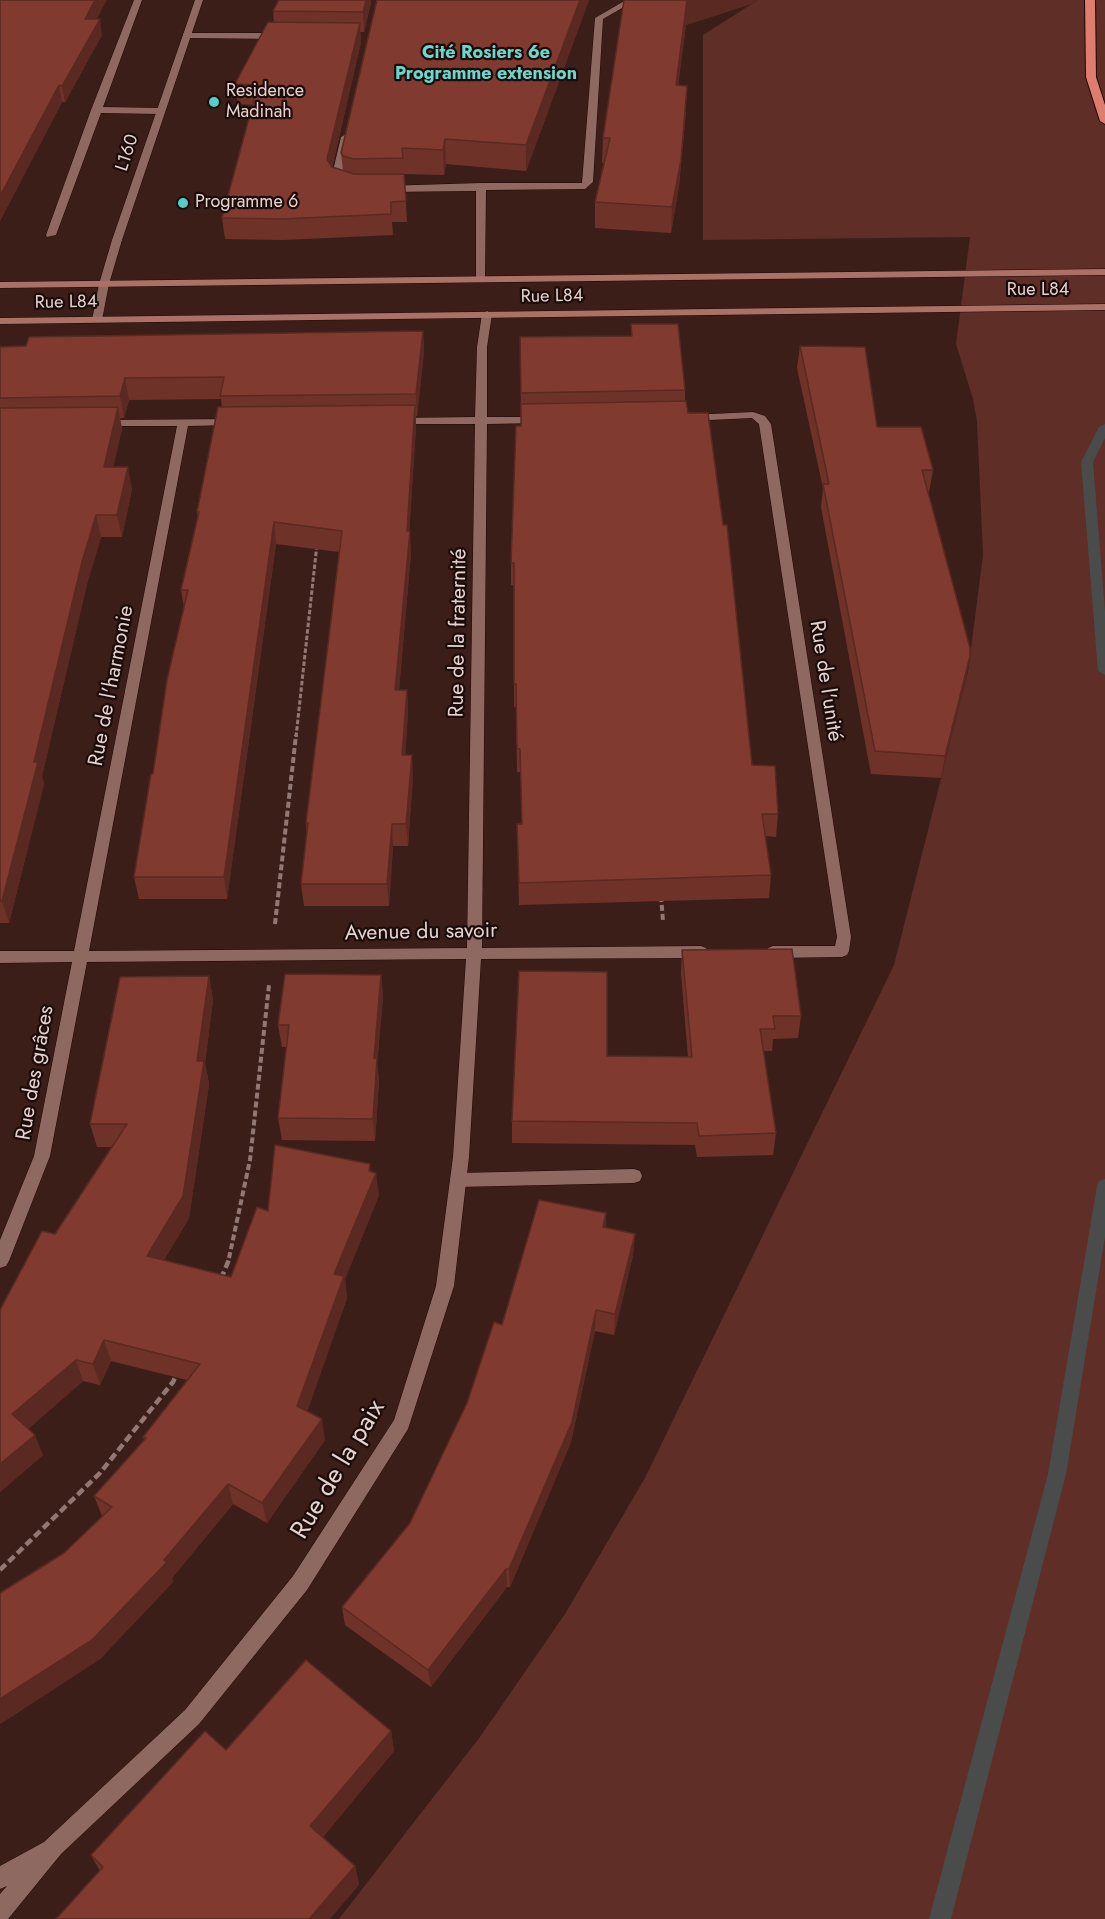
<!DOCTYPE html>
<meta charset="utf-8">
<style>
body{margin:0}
canvas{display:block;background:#3c1e19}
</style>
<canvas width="1105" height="1919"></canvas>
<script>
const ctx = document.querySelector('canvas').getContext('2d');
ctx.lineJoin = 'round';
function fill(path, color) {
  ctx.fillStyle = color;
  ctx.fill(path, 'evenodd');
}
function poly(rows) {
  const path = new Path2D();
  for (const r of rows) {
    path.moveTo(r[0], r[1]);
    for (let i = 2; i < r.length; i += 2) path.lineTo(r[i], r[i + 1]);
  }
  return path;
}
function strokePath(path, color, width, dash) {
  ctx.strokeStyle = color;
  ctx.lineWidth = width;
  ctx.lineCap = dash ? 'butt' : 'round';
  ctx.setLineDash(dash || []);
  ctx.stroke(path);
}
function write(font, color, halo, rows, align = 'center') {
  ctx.font = font + ' Jost,sans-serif';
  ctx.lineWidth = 4.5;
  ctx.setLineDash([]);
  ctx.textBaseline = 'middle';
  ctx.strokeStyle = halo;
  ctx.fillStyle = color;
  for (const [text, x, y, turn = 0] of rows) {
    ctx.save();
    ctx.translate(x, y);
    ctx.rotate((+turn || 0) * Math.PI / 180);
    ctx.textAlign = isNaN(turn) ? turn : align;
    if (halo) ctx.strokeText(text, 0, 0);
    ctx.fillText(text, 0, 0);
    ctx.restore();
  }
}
const green = poly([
 [758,0,1105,0,1105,1919,339,1919,480,1737,565,1614,645,1478,894,965,968,672,983,555,977,421,973,399,956,344,970,237,703,240,703,35]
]);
const stream = poly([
 [1105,424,1105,438,1093,462,1105,611,1105,675,1098,671,1081,462,1099,427,1105,424],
 [1105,1179,1105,1237,1066,1474,951,1919,929,1919,1048,1474,1097,1186,1099,1181,1105,1179]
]);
const pathFar2 = poly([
 [296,737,317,544]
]);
const pathFar1 = poly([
 [661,896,663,921],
 [275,924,296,735],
 [229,1258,250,1160,269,985]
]);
const path = poly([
 [221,1279,230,1257],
 [0,1570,100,1473,173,1382,177,1373]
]);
const service = poly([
 [634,1169,640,1171,642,1176,640,1181,634,1183,458,1187,452,1185,450,1180,452,1175,458,1173,634,1169]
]);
const minor = poly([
 [134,0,142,0,103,107,160,108,165,111,160,114,101,113,56,235,47,237,46,235,91,110,134,0],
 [626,0,636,0,603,19,593,182,585,189,486,190,485,278,476,280,476,191,384,192,379,189,384,186,481,183,582,183,595,18,626,0],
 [184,33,280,33,284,36,280,39,187,38,183,35,184,33],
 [346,134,351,137,341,179,347,187,342,190,336,188,331,179,341,137,346,134],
 [487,311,492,314,487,347,487,417,540,417,546,420,540,423,487,424,482,948,701,946,706,948,708,952,706,956,701,958,481,959,469,1157,454,1286,408,1429,307,1590,199,1724,61,1854,8,1919,0,1919,0,1894,7,1886,0,1889,0,1866,44,1842,185,1710,293,1576,394,1420,436,1286,453,1157,466,959,87,962,50,1156,9,1261,6,1266,0,1268,0,1240,34,1156,72,962,0,963,0,951,74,951,177,426,102,426,96,423,102,420,234,419,240,422,234,425,188,426,89,951,467,948,475,424,396,424,390,421,396,418,475,417,477,347,482,314,487,311],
 [753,412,765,416,771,424,851,937,849,951,847,955,842,957,773,958,768,956,766,952,768,948,773,946,835,946,837,937,759,424,752,418,690,421,684,418,690,415,753,412]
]);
const tertiary = poly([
 [195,0,203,0,122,240,109,284,102,320,101,322,93,322,92,320,99,284,112,240,195,0]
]);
const secondary = poly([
 [1105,269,1105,275,0,288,0,282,1105,269],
 [1105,304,1105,310,0,324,0,318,1105,304]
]);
const trunk = poly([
 [1085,0,1095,0,1096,77,1105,105,1105,124,1100,121,1086,77,1085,0]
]);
const wall = poly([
 [0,0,96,19,102,35,65,102,62,102,0,221],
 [589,0,526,171,446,164,444,175,404,174,407,222,392,222,393,235,283,240,225,239,222,218,253,105,238,104,235,84,274,22,273,11,371,3,364,32,360,32,361,42,332,168,343,171,341,153],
 [624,0,754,3,686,25,678,85,686,111,679,186,671,233,595,228,595,202,604,163,602,163,603,138],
 [631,324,685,390,685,401,752,765,778,814,776,837,765,836,771,875,769,898,519,905,517,824,522,824,521,772,517,772,516,707,514,707,514,585,511,585,511,563,521,426,520,337,631,336],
 [423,331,424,352,417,416,416,416,416,427,409,531,411,553,399,690,407,690,408,712,405,755,413,777,408,846,393,846,389,906,304,906,301,884,307,834,306,823,339,552,276,544,227,899,139,899,134,877,184,607,181,590,198,518,197,512,222,407,221,399,129,400,124,418,120,418,122,429,113,467,132,489,122,537,101,537,87,584,42,776,44,784,9,923,0,923,0,347],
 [800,346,877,427,933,470,929,492,928,492,970,656,966,679,941,778,871,774,821,507,823,488,797,368],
 [682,950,801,1016,798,1038,773,1039,772,1051,763,1051,776,1133,773,1155,697,1157,695,1145,512,1143,512,1121,607,1056,688,1057,681,973],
 [381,975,383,997,377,1064,379,1080,375,1141,282,1140,278,1118,286,1047,282,1047,278,1025],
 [209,976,213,1000,205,1063,209,1084,189,1218,164,1260,231,1277,268,1211,371,1171,379,1195,345,1279,347,1298,307,1411,325,1440,267,1523,233,1504,172,1578,173,1582,100,1659,0,1724,0,1593,64,1553,102,1516,94,1496,144,1440,143,1437,187,1380,111,1361,100,1385,83,1381,28,1429,43,1455,0,1492,0,1310,55,1234,112,1147,97,1147,90,1124],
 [606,1213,606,1228,635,1234,633,1255,614,1335,595,1331,571,1442,510,1587,507,1587,431,1687,345,1625,342,1607,410,1523,467,1403,502,1325],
 [391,1731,394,1751,323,1837,355,1866,359,1885,100,1871,91,1855,226,1750]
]);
const shadedWall = poly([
 [95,0,107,0,88,35,85,19],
 [366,0,371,0,371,3,364,32,363,12],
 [580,0,589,0,526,171,526,145],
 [687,0,758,0,754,3,686,25,675,110,676,85],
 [100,19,102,35,65,102,62,86],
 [360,23,361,42,329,180,327,159],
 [59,85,62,102,0,221,0,196],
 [687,86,679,186,671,233,672,207],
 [445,139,446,164,444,175,443,150],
 [423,331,424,352,417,416,416,394],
 [125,378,129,400,124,418,120,396],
 [415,405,416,427,409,536,410,531,411,553,397,712,395,690],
 [118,407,122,429,108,489,104,467],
 [128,467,132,489,122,537,117,515],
 [96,515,101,537,87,584,42,776,44,784,9,923,2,901,34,762,82,562],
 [274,522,276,544,227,899,224,877],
 [970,656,966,679,941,778,945,756],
 [407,690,408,712,404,777,402,755],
 [412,755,413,777,408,846,406,824],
 [392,824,393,846,389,906,387,884],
 [381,975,383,997,377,1064,379,1080,375,1141,373,1119,374,1058],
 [209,976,213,1000,205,1063,209,1084,189,1218,153,1278,147,1256,197,1061],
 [370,1164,372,1183,376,1173,379,1195,345,1279,347,1298,302,1427,297,1406,334,1274,369,1171],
 [606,1213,606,1235,603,1227],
 [635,1234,633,1255,614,1335,615,1314],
 [596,1310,595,1331,571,1442,510,1587,509,1569],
 [104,1340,111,1361,100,1385,93,1364],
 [76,1360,83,1381,21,1435,12,1414],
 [322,1419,325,1440,267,1523,262,1503],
 [35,1435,43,1455,0,1492,0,1464],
 [228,1484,233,1504,172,1578,173,1582,100,1659,0,1724,0,1699,164,1560],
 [506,1569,507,1587,431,1687,428,1670],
 [391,1731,394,1751,316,1845,310,1826],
 [355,1866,359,1885,330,1919,309,1919]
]);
const building = poly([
 [0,0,95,0,85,19,100,19,62,86,59,85,0,196,0,0],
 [279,0,366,0,363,12,273,11,279,0],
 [377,0,580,0,526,145,445,139,443,150,402,148,403,158,354,159,343,156,341,153,377,0],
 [624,0,689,0,687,0,676,85,687,86,681,160,672,207,595,202,610,138,603,138,624,0],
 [268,22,360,23,327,159,332,167,354,174,404,174,406,201,391,202,391,214,281,219,222,218,258,85,235,84,268,22],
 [631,324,678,324,685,390,521,393,520,337,632,336,631,324],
 [423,331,416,394,220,396,224,377,125,378,120,396,0,398,0,347,26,346,29,337,423,331],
 [800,346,865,347,877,427,921,427,933,470,922,470,970,648,970,656,945,756,875,751,823,484,829,484,800,346],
 [686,401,688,413,708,413,723,525,727,525,752,765,775,766,778,814,762,814,771,875,519,883,517,824,522,824,520,749,517,749,516,684,514,684,514,563,511,563,516,426,521,426,521,404,686,401],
 [415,405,407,531,410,531,395,690,407,690,402,755,412,755,406,824,392,824,387,884,301,884,308,823,306,823,342,531,274,522,224,877,134,877,151,774,153,774,167,680,188,590,181,590,199,512,197,512,218,407,415,405],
 [118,407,104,467,128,467,117,515,96,515,82,562,34,762,38,762,2,901,0,901,0,408,118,407],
 [792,949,801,1016,773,1016,775,1029,760,1029,776,1133,699,1136,697,1123,512,1121,519,971,607,972,607,1056,692,1057,682,950,792,949],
 [285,974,381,975,374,1058,377,1058,373,1119,278,1118,289,1025,278,1025,285,974],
 [209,976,197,1061,204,1061,183,1196,147,1256,231,1277,257,1207,268,1211,275,1145,370,1164,369,1171,376,1173,334,1274,344,1276,297,1406,322,1419,262,1503,228,1484,164,1560,167,1562,92,1640,0,1699,0,1593,64,1553,112,1507,94,1496,146,1438,143,1437,200,1364,104,1340,93,1364,76,1360,12,1414,35,1435,0,1464,0,1310,42,1231,55,1234,127,1124,90,1124,120,977,209,976],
 [539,1200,606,1213,603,1227,635,1234,615,1314,596,1310,572,1422,509,1569,506,1569,428,1670,342,1607,410,1523,467,1403,494,1322,502,1325,539,1200],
 [306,1660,391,1731,310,1826,355,1866,309,1919,56,1919,103,1867,91,1855,205,1731,226,1750,306,1660]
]);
const markers = [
 [214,102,6,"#55cec5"],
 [183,203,6,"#55cec5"]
];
const farNeighbourhoodnames = [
 ["Cité Rosiers 6e",486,54],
 ["Programme extension",486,75]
];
const farPoinames = [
 ["Residence",226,92],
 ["Madinah",226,113],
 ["Programme 6",195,203]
];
const farStreetnames = [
 ["L160",128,153,-72],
 ["Rue L84",1038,291],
 ["Rue L84",552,297,-1],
 ["Rue L84",66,303,-1]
];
const streetNames = [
 ["Rue de la fraternité",459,633,-89],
 ["Rue de l'unité",825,681,81],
 ["Rue de l'harmonie",112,686,-79],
 ["Avenue du savoir",421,933,-1],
 ["Rue des grâces",36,1073,-80]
];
const nearStreetnames = [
 ["Rue de la paix",339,1470,-59]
];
fill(green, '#5e2e27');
fill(stream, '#494c4a');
strokePath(service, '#220604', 1);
strokePath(minor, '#220604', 1);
strokePath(tertiary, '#220604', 1);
strokePath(secondary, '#220604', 1);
strokePath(trunk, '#220604', 2);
strokePath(pathFar2, '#927874', 3, [4.5, 2]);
strokePath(pathFar1, '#927874', 4, [6, 3]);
strokePath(path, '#927874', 4.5, [8, 4]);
fill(service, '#8e6962');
fill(minor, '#8e6962');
fill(tertiary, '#8e6962');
fill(secondary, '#ab7066');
fill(trunk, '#dc7d6d');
fill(wall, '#6f3228');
fill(shadedWall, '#5a2921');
fill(building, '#813a2f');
strokePath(building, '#5a2921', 1.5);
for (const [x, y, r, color] of markers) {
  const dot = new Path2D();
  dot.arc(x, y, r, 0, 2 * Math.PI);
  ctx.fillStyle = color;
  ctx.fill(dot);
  strokePath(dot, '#1a0c0a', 2);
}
write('bold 18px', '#6cd7ce', '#1a0c0a', farNeighbourhoodnames);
write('18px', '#e7d2ce', '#1a0c0a', farPoinames, 'left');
write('18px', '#e7d2ce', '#1a0c0a', farStreetnames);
write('21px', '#e7d2ce', '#1a0c0a', streetNames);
write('26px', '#e7d2ce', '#1a0c0a', nearStreetnames);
</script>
